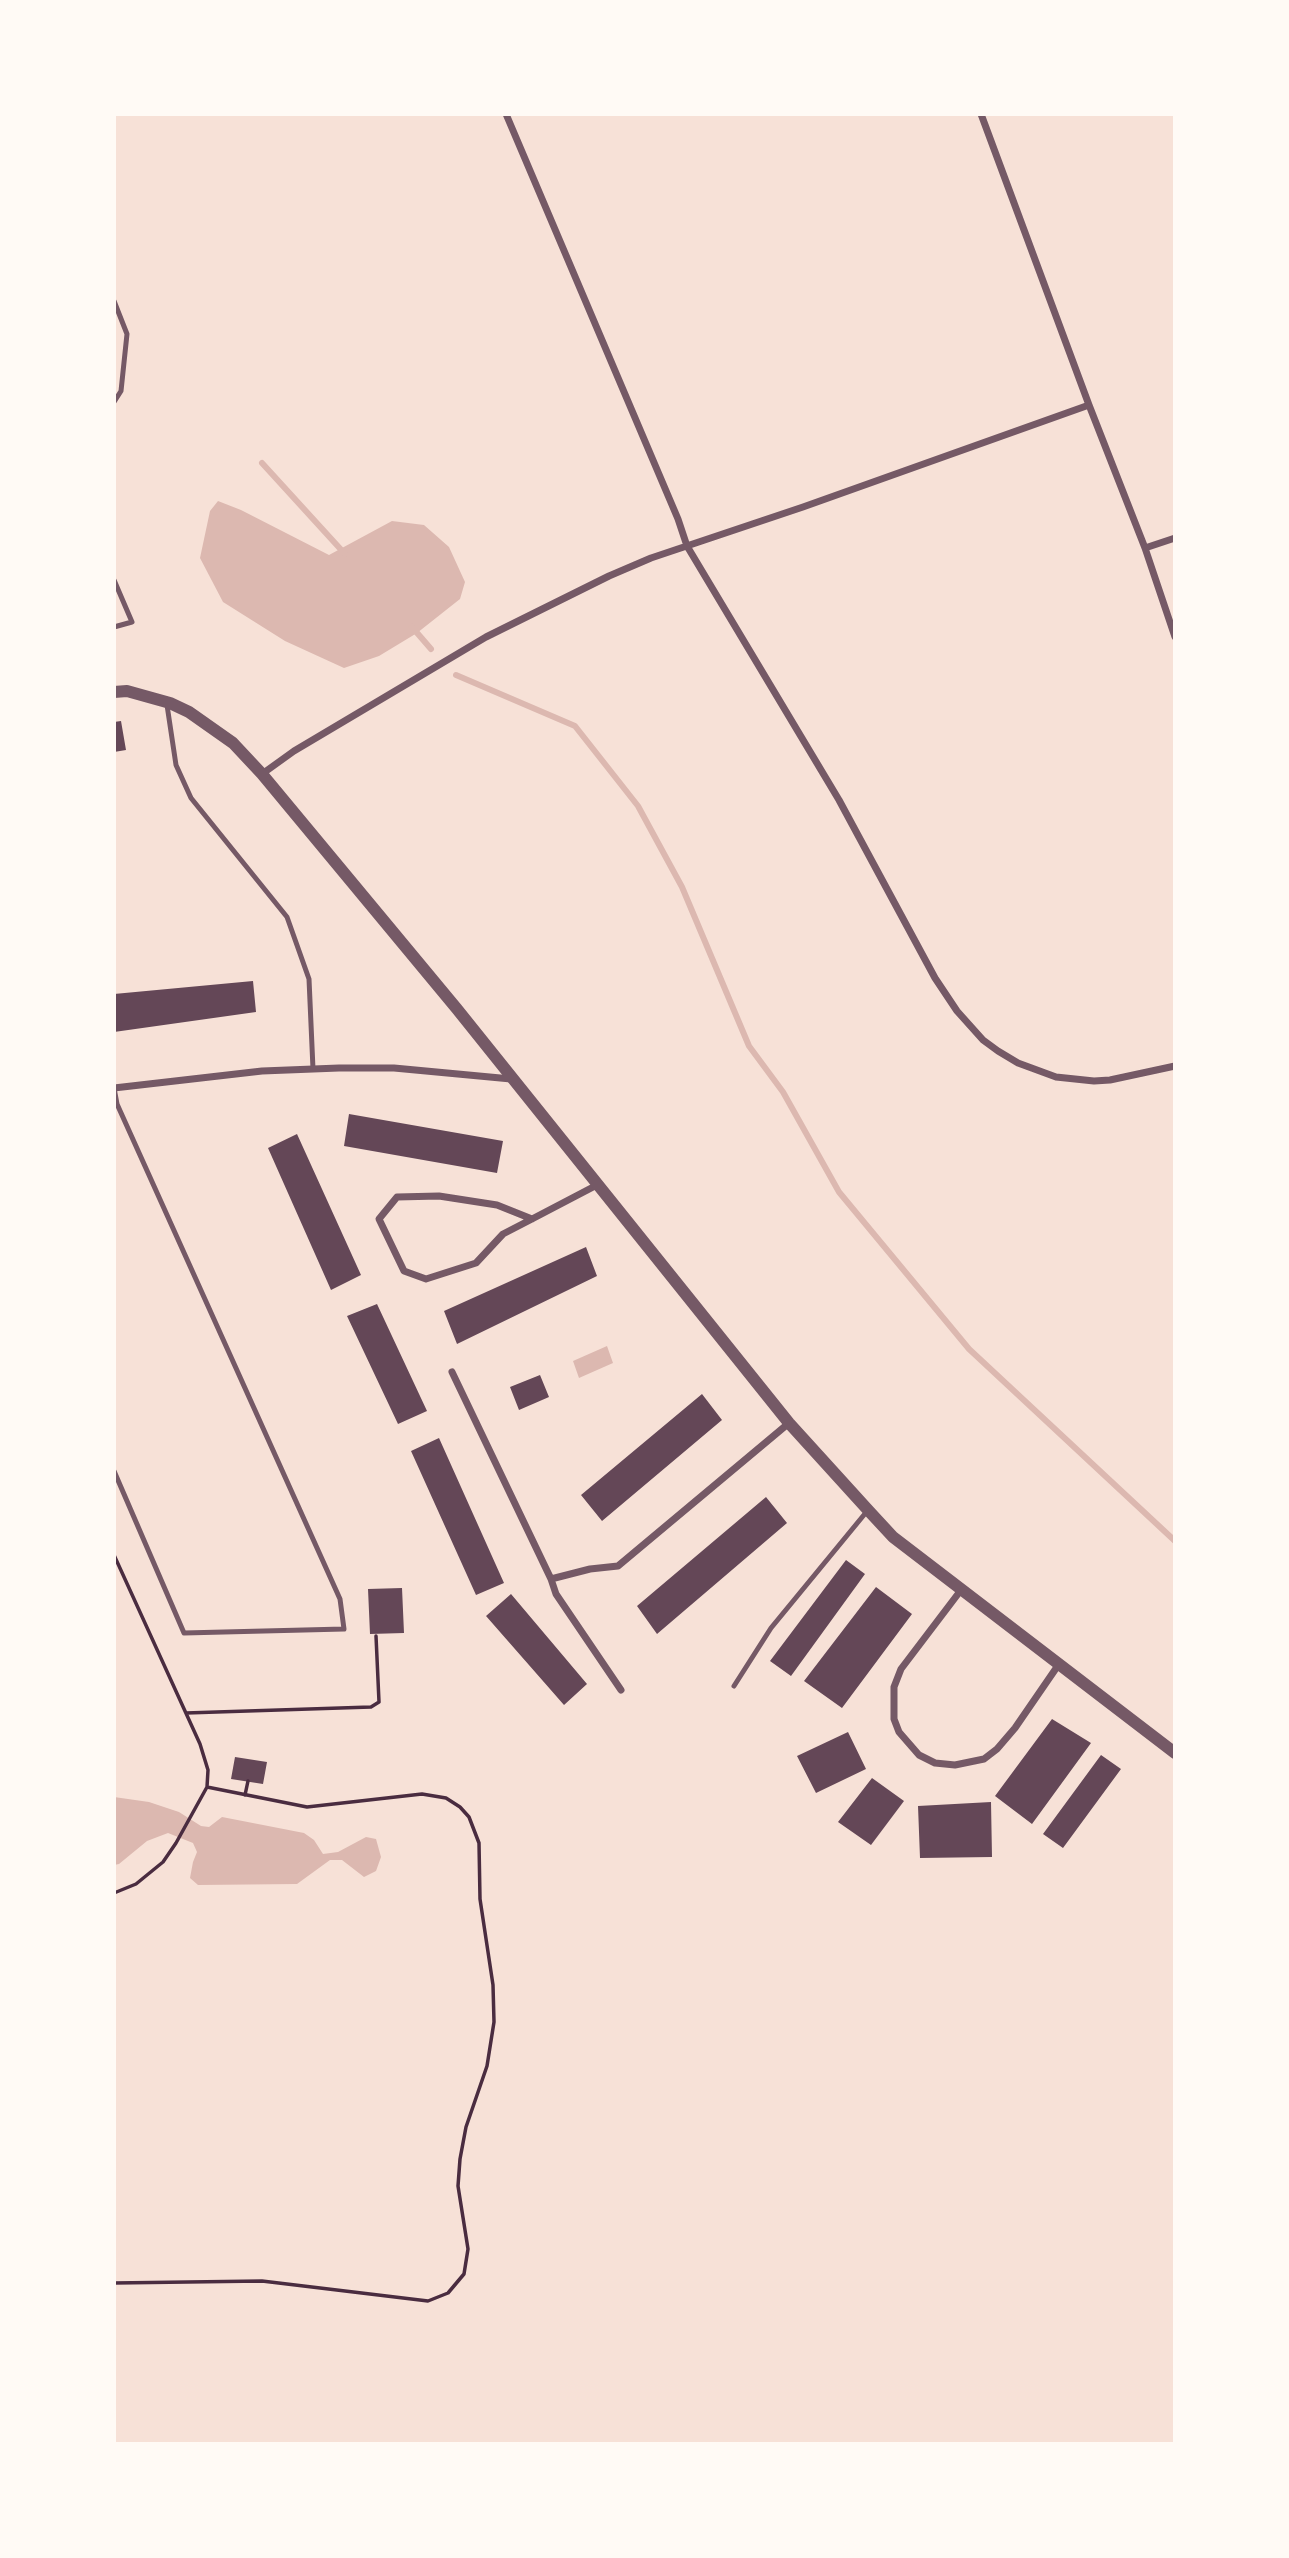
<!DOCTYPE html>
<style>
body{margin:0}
#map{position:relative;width:1289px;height:2558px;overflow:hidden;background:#f7e1d7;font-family:"Space Grotesk",sans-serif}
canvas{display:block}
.frame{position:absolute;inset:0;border:116px solid #fffaf5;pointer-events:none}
</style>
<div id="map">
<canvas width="1289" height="2558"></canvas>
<div class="frame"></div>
</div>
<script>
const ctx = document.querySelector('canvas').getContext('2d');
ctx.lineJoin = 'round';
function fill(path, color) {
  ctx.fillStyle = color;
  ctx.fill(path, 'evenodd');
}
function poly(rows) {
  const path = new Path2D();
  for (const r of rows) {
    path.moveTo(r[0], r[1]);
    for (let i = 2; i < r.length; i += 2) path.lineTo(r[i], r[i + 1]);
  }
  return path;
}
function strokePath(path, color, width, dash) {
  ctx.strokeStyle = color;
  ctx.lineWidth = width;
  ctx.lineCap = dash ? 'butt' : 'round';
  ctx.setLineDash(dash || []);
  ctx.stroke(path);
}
const water = poly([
 [218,501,241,510,329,555,392,521,424,525,449,547,465,582,460,599,417,633,379,656,344,668,285,641,223,602,200,558,210,511],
 [607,1346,613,1363,579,1378,573,1361],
 [114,1797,149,1802,179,1812,201,1826,209,1827,222,1817,304,1833,314,1840,323,1854,338,1852,366,1837,376,1839,381,1857,376,1871,364,1877,342,1860,330,1860,297,1884,198,1885,190,1878,193,1862,197,1852,193,1843,168,1833,147,1841,119,1864,114,1865]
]);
const stream = poly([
 [262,463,345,554],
 [412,627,431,649],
 [456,675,575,726,638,806,682,887,749,1046,783,1092,839,1192,969,1349,1175,1541]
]);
const building = poly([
 [121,721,126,750,114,752,114,722],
 [253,981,256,1012,114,1032,114,994],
 [349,1114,503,1141,497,1173,344,1146],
 [297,1134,361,1275,331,1290,268,1148],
 [586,1247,597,1276,457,1344,444,1311],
 [377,1304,427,1411,398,1424,347,1316],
 [540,1375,549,1397,519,1410,510,1387],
 [702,1394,722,1420,602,1521,581,1495],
 [439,1438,504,1583,476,1595,411,1451],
 [766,1497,787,1523,657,1634,637,1606],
 [846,1560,865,1574,791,1676,770,1661],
 [876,1587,912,1614,842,1708,804,1681],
 [402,1588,404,1633,370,1634,368,1589],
 [511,1594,587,1684,564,1705,486,1616],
 [1052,1719,1091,1743,1032,1824,995,1796],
 [848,1732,866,1769,816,1793,797,1756],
 [1101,1755,1121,1769,1063,1848,1043,1834],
 [235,1757,267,1762,263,1784,231,1779],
 [872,1778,904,1801,871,1845,838,1822],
 [991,1802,992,1857,920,1858,918,1806]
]);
const path = poly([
 [114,1555,200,1744,208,1770,207,1787,176,1843,163,1862,136,1884,114,1893],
 [186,1713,371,1707,379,1702,376,1636],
 [245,1795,248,1781],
 [114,2283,262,2281,428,2301,448,2293,464,2274,468,2249,458,2186,460,2159,466,2127,487,2066,494,2022,493,1985,480,1899,479,1843,469,1817,460,1807,446,1798,422,1794,307,1807,207,1787]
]);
const service = poly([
 [114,301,127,334,121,391,114,402],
 [114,580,132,622,114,627],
 [167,705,176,765,191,798,287,917,309,979,313,1069],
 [114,1471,184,1633,344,1629,340,1599,117,1104,114,1088],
 [734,1686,771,1628,868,1510]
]);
const minor = poly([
 [506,114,678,519,687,546,839,800,935,978,957,1011,983,1040,998,1051,1018,1063,1056,1077,1094,1081,1110,1080,1175,1066],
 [981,114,1089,405,1145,548,1175,637],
 [1145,548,1175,538],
 [262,774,294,751,486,637,609,576,651,558,803,507,1089,405],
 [114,1088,262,1071,339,1068,394,1068,511,1079],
 [532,1219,497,1205,439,1196,397,1197,379,1219,404,1271,426,1279,476,1263,503,1234,532,1219,597,1185],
 [452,1372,551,1579,556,1594,621,1690],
 [551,1579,590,1569,618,1566,789,1423],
 [961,1590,901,1669,894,1687,894,1719,899,1732,919,1755,935,1763,955,1765,984,1759,997,1749,1015,1728,1059,1664]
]);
const tertiary = poly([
 [114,692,127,691,170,703,189,712,233,743,262,774,457,1009,789,1423,868,1510,893,1537,1175,1753]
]);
fill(water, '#dcb8b0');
strokePath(stream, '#dcb8b0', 6);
fill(building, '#644757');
strokePath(path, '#4a2c40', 3.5);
strokePath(service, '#755966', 5);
strokePath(minor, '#755966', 7);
strokePath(tertiary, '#755966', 12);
</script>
